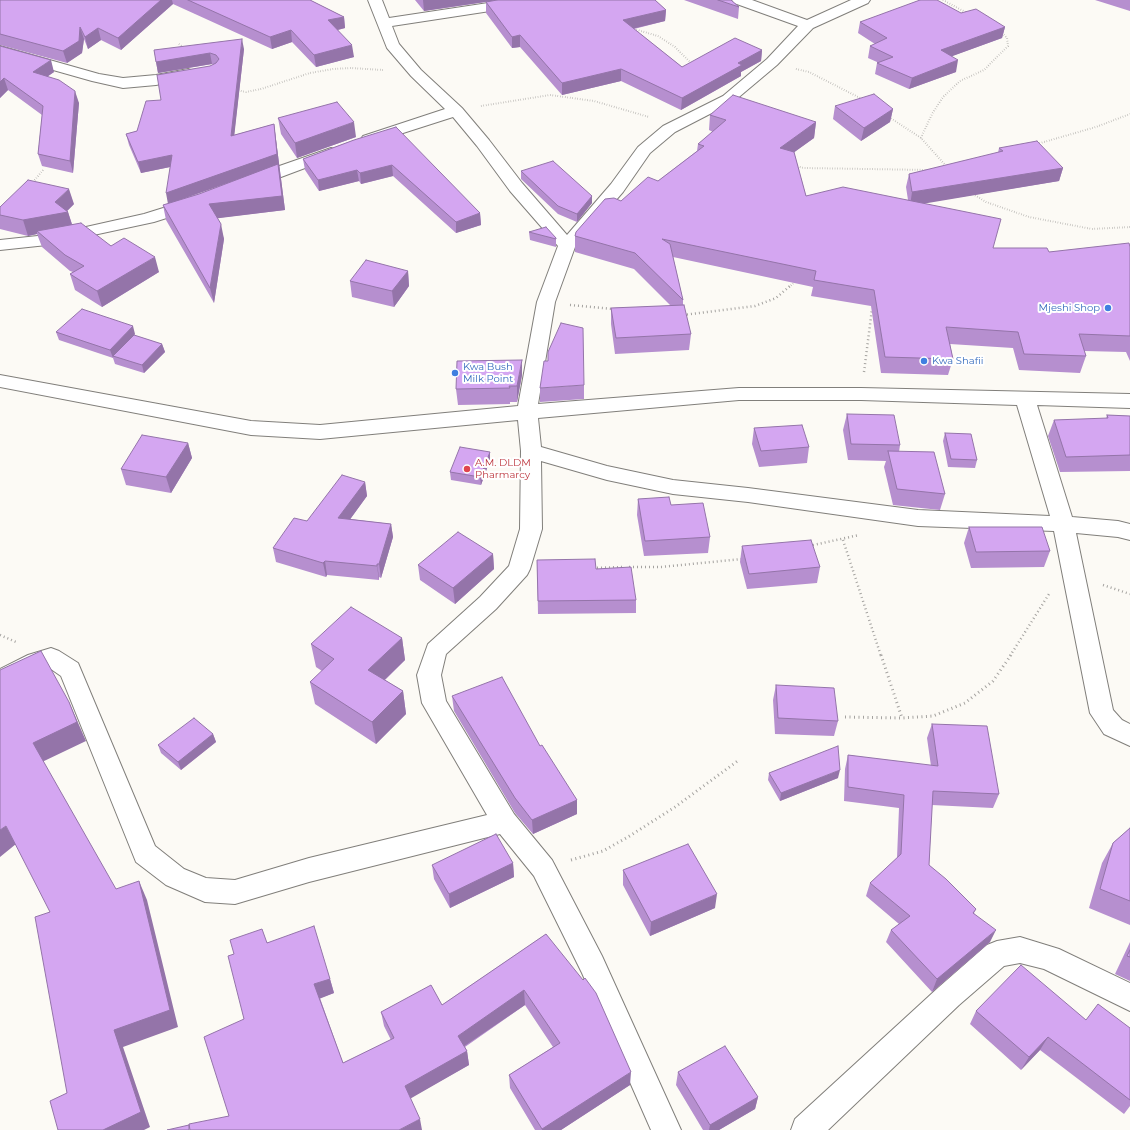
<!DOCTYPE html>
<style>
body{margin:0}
canvas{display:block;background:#fcfaf5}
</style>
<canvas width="1130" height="1130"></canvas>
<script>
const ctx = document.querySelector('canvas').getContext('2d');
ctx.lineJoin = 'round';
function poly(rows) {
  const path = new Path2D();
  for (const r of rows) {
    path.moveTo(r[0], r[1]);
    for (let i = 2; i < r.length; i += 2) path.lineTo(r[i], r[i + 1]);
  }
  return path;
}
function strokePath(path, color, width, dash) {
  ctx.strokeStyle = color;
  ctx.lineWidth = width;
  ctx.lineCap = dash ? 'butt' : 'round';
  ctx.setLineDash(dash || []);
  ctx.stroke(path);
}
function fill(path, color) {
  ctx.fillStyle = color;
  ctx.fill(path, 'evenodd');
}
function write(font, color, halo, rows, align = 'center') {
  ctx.font = font + ' Montserrat,sans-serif';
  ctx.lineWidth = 4;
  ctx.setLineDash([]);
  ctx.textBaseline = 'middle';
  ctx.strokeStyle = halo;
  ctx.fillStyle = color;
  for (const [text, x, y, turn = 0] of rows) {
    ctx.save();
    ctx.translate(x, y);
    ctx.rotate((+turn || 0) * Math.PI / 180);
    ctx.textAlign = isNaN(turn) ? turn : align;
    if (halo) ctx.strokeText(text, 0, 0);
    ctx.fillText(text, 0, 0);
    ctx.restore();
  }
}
const pathFar2 = poly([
 [943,0,967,13],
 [634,29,658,36,675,47,692,64],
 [179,44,184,48],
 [796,69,809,72,862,99],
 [236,90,246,92,261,89,310,73,333,69,351,68,383,70],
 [481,106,550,95,594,101,649,117],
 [889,117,921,138,947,167],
 [921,138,932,114,943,97,960,81,984,70,1008,46,1007,38,1001,32],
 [1037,144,1096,127,1130,114],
 [795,166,804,168,930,170],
 [33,182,44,169],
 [973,194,986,202,1029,217,1092,229,1130,227],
 [789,287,796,281]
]);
const pathFar1 = poly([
 [570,305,613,309],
 [683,315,755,306,776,298,790,286],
 [864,372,872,309],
 [843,540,881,656],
 [809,546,859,535],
 [629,567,661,567,742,559],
 [593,568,624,567],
 [1103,585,1130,594],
 [0,635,16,642],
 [1010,656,1049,594]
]);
const path = poly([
 [881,655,902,718],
 [845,717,902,718,933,716,965,703,993,681,1011,655],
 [571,860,603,851,628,837,675,807,739,760]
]);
const street = poly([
 [368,0,382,0,389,18,508,0,543,0,541,3,536,4,392,26,399,44,421,70,462,108,489,140,522,183,567,235,611,184,638,147,663,126,723,96,767,59,798,26,734,3,732,0,752,0,807,20,851,0,870,0,868,3,813,28,777,65,733,102,675,132,650,153,623,192,575,247,555,302,538,404,739,388,861,388,1130,394,1130,408,1037,405,1072,517,1118,521,1130,524,1130,540,1118,537,1076,533,1113,710,1122,720,1130,724,1130,746,1104,734,1090,713,1054,531,918,526,748,502,673,494,607,480,541,461,542,529,530,569,527,575,496,609,446,654,441,675,446,701,514,814,552,860,602,956,681,1130,651,1130,582,973,534,876,500,834,309,882,235,904,205,902,166,885,136,862,61,676,48,667,0,689,0,669,28,655,51,648,59,651,78,663,155,846,184,869,206,878,235,880,309,858,487,815,422,703,417,675,428,644,480,597,509,566,520,529,521,451,518,420,320,439,251,435,0,387,0,375,251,421,320,425,518,406,537,302,558,246,510,191,477,146,453,117,375,142,369,144,363,142,361,139,363,136,445,109,411,76,387,48,368,0],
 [739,400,861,400,1017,405,1050,516,918,510,748,488,673,480,607,466,541,447,538,418,739,400],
 [0,46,99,74,123,78,156,75,188,69,193,71,196,74,193,77,156,85,123,88,92,81,0,55,0,46],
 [331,148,337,150,339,153,337,156,257,186,251,187,245,186,243,182,245,178,331,148],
 [192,199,198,200,200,204,198,208,154,222,47,245,0,250,0,240,47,235,77,229,144,214,192,199],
 [1020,937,1059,949,1130,983,1130,1011,1044,969,1020,963,1004,966,959,1005,828,1130,791,1130,795,1119,939,987,987,945,997,941,1020,937]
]);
const wall = poly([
 [0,0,310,0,344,17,345,28,338,30,354,57,316,67,292,42,272,49,173,4,121,50,101,40,88,49,84,39,82,53,67,63,0,45],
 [415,0,655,0,666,10,665,21,634,29,682,67,762,50,761,61,741,72,741,76,681,110,621,81,562,95,520,47,512,48,486,13,486,2,424,11],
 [684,0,731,0,739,7,738,19],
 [1095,0,1130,0,1130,11],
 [961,13,1005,27,1002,38,952,56,956,72,909,89,875,74,877,63,877,62,868,58,870,46,875,44,858,33,860,22],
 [0,46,54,72,47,77,79,103,73,173,42,166,38,154,42,115,8,90,0,98],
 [244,49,234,135,274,124,285,210,217,218,224,239,214,303,166,220,163,205,168,204,170,167,141,173,129,145,126,134,137,131,210,66,214,64,212,64,158,73,154,50],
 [241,178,199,194,186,198],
 [835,106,893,109,890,122,861,141,833,119],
 [710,115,816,122,814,138,794,152,806,196,908,200,906,187,909,174,998,153,999,148,1063,168,1059,181,923,203,993,248,1049,252,1130,247,1130,361,1126,352,1084,351,1086,356,1080,373,1019,370,1013,348,950,344,953,359,948,375,881,373,871,306,811,296,813,287,673,257,683,300,683,305,691,334,689,350,615,354,611,324,611,308,671,306,634,269,575,252,575,236,621,201,658,181,697,151,698,144,713,132,709,130],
 [278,118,356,137,297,158,281,134],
 [354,140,480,213,481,225,456,233,393,176,361,184,359,181,319,191,305,170,303,159],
 [521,171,592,196,592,203,577,222,558,214,521,179],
 [74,204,67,211,68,212,72,224,159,272,102,307,75,290,70,274,73,272,70,271,42,247,37,234,28,236,0,229,0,207],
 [529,232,556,238,556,247,530,240],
 [408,271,409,286,394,307,352,297,350,281],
 [56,332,135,334,133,335,162,344,165,352,144,373,115,364,113,358,59,340],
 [522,375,517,402,510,402,510,404,458,405,456,389],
 [584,385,584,399,540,402,540,388],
 [847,414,900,445,899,452,945,494,940,510,893,505,884,467,886,461,848,460,843,430],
 [1107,415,1130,416,1130,471,1060,472,1048,436,1054,420,1106,419],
 [754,428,809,447,807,463,759,467,752,444],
 [945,433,977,460,975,468,948,467,943,441],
 [188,443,192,458,171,493,126,485,121,469],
 [490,452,490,460,481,485,451,480,450,472],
 [365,482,367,496,350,519,391,524,393,537,381,578,379,577,379,580,327,575,326,577,276,562,273,548,307,521],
 [638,499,671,505,710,537,708,553,644,556,637,515],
 [969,527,1050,551,1044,567,971,568,964,543],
 [742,546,820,567,817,583,747,589,740,562],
 [493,554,494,569,455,604,420,580,418,565],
 [537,560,596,569,636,600,636,613,538,614],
 [402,638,405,660,385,680,403,691,406,714,376,744,315,704,310,682,322,671,316,667,311,644],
 [776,685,838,721,834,736,775,734,773,700],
 [452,696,540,746,577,800,577,814,533,834,515,813,454,711],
 [932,724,999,794,993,808,932,805,929,865,976,909,974,913,990,942,932,992,886,942,891,930,899,924,866,896,870,883,897,858,899,808,844,801,845,769,848,755,931,766,927,738],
 [213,734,216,742,181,770,161,753,158,745],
 [769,773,838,778,780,801,768,780],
 [1130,828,1130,925,1089,908,1102,863,1113,843],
 [513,863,514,877,450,908,434,879,432,865],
 [623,870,715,908,650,936,623,885],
 [546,934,630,1085,561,1130,535,1130,510,1088,509,1075,553,1047,525,1005,465,1047,467,1051,469,1065,410,1098,189,1126,229,1116,244,1019,267,942,330,979,334,993,320,998,343,1063,391,1040,384,1026,381,1012,442,1005],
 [1130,942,1130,981,1115,974],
 [976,1011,1086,1020,1130,1028,1130,1106,1124,1114,1040,1050,1021,1070,970,1024],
 [678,1072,758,1097,755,1109,719,1130,703,1130,676,1085]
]);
const shadedWall = poly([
 [161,0,172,0,173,4,121,50,118,38],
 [423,0,498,0,424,11],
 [666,10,665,21,623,31,623,20],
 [344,17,345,28,329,32,328,20],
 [80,27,84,39,82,53,67,63,63,51],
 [1005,27,1002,38,939,61,941,50],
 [98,28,101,40,88,49,85,37],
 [291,30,292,42,272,49,270,37],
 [520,35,520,47,512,48,512,37],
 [242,39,244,49,233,147,231,136],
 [352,45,354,57,316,67,314,55],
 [762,50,761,61,741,72,741,76,681,110,682,98,738,63],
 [210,53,212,64,158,73,156,62],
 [51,60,54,72,36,84,33,72],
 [958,60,956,72,909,89,912,78],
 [621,69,621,81,562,95,562,83],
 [4,78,8,90,0,98,0,82],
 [75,91,79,103,73,173,70,161],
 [893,109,890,122,861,141,864,128],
 [354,122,356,137,297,158,295,143],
 [816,122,814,138,778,164,780,148],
 [274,124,285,210,212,219,209,204,279,165,168,204,166,193],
 [172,155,175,166,141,173,138,162],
 [392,165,393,176,361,184,360,173],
 [1063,168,1059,181,910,206,912,192],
 [357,170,359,181,319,191,318,180],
 [69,189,74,204,65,213,68,212,73,228,37,231,37,234,28,236,23,220,55,202],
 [592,196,592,203,577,222,577,214],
 [480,213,481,225,456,233,456,222],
 [221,224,224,239,214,303,210,288],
 [155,257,159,272,102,307,97,291],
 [408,271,409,286,394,307,392,291],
 [133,326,135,334,114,357,113,356,113,358,110,350],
 [162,344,165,352,144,373,142,365],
 [522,360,522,375,517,402,517,386],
 [188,443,192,458,171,493,166,477],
 [490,452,490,460,481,485,480,477],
 [365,482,367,496,341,532,338,518],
 [391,524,393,537,381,578,379,564],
 [493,554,494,569,455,604,453,588],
 [325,561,327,575,326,577,323,563],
 [377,564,379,577,379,580,377,566],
 [402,638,405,660,372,692,368,670],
 [403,691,406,714,376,744,372,722],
 [69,702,86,741,42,762,33,743],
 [213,734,216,742,181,770,178,762],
 [840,770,838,778,780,801,781,793],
 [577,800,577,814,533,834,532,820],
 [6,826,16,844,0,857,0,830],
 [513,863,514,877,450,908,449,894],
 [139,881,147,900,178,1027,123,1047,150,1127,144,1130,103,1130,114,1030],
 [717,894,715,908,650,936,651,922],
 [996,930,990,942,932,992,937,979],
 [330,979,334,993,319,999,314,984],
 [524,990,525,1005,460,1049,458,1036],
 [1048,1037,1040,1050,1021,1070,1029,1057],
 [467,1051,469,1065,408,1100,405,1086],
 [631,1072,630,1085,561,1130,542,1130,542,1129],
 [758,1097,755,1109,719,1130,709,1130,710,1125],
 [420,1119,422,1130,399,1130]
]);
const building = poly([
 [0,0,161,0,118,38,98,28,85,37,80,27,79,41,63,51,0,34,0,0],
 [188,0,310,0,344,17,328,20,352,45,314,55,291,30,270,37,188,0],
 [497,0,655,0,666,10,623,20,682,67,735,38,762,50,738,63,742,65,682,98,621,69,562,83,520,35,512,37,486,2,497,0],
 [718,0,731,0,739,7,718,0],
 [920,0,937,0,961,13,976,9,1005,27,941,50,958,60,912,78,877,63,893,57,870,46,887,38,860,22,920,0],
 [242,39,231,136,274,124,277,154,166,193,172,155,138,162,126,134,137,131,146,101,161,100,157,75,210,66,216,63,219,59,216,55,210,53,156,62,154,50,242,39],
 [0,46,51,60,33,72,59,80,75,91,70,161,38,154,43,106,4,78,0,82,0,46],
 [874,94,893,109,864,128,835,106,874,94],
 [733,95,816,122,780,148,794,152,806,196,843,187,1001,219,993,248,1047,248,1049,252,1129,243,1130,247,1130,336,1079,334,1086,356,1024,354,1018,332,946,327,953,359,885,357,874,290,814,280,816,271,662,239,670,244,683,300,635,253,575,236,576,232,605,199,614,198,621,201,648,177,658,181,704,146,698,144,726,120,710,115,733,95],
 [337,102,354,122,295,143,278,118,337,102],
 [396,127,480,213,456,222,392,165,360,173,357,170,318,180,303,159,354,140,396,127],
 [1037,141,1063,168,912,192,909,174,1003,151,999,148,1037,141],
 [553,161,592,196,577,214,558,206,521,171,553,161],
 [278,164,282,196,209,204,221,224,210,288,163,205,199,194,278,164],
 [28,180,69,189,55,202,68,212,23,220,0,215,0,207,28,180],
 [81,223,111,246,124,238,155,257,97,291,70,274,84,266,65,255,37,231,81,223],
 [546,227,556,238,556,239,529,232,546,227],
 [366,260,408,271,392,291,350,281,366,260],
 [684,305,691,334,616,338,611,308,684,305],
 [82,309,133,326,110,350,56,332,82,309],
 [561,323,583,328,584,385,540,388,544,361,548,361,548,352,561,323],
 [134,335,162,344,142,365,113,356,134,335],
 [522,360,517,386,509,386,510,388,456,389,457,361,522,360],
 [847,414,894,415,900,445,851,444,847,414],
 [1107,415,1130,416,1130,455,1066,457,1054,420,1108,418,1107,415],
 [802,425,809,447,761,451,754,428,802,425],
 [945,433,971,434,977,460,951,459,945,433],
 [142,435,188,443,166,477,121,469,142,435],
 [460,447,490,452,480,477,450,472,460,447],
 [888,451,934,452,945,494,897,489,888,451],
 [342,475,365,482,338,518,391,524,379,564,377,564,377,566,325,561,323,563,273,548,294,518,307,521,342,475],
 [669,497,671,505,703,503,710,537,645,541,638,499,669,497],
 [969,527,1042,527,1050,551,976,552,969,527],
 [458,532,493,554,453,588,418,565,458,532],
 [811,540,820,567,749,574,742,546,811,540],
 [595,559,596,569,631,567,636,600,538,601,537,560,595,559],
 [351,607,402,638,368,670,403,691,372,722,310,682,334,659,311,644,351,607],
 [41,651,69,702,77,722,33,743,116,889,139,881,170,1010,114,1030,141,1112,103,1130,58,1130,50,1101,67,1093,35,917,50,912,6,826,0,830,0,670,41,651],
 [502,677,540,746,542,745,577,800,532,820,515,798,452,696,502,677],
 [776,685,834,688,838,721,778,718,776,685],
 [194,718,213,734,178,762,158,745,194,718],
 [932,724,987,726,999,794,933,791,929,865,946,879,976,909,973,913,996,930,937,979,891,930,910,916,870,883,901,854,904,795,848,787,848,755,938,766,932,724],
 [838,746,840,770,781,793,769,773,838,746],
 [1130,828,1130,901,1100,889,1113,843,1130,828],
 [496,834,513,863,449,894,432,865,496,834],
 [688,844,717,894,651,922,623,870,688,844],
 [314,926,330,979,314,984,343,1063,394,1038,381,1012,431,985,442,1005,546,934,583,980,585,978,596,993,631,1072,542,1129,509,1075,560,1043,524,990,458,1036,467,1051,405,1086,420,1119,399,1130,190,1130,189,1124,229,1116,204,1037,244,1019,228,956,234,954,230,940,262,929,267,943,314,926],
 [1130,950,1130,957,1127,956,1130,950],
 [1021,965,1086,1020,1098,1004,1130,1028,1130,1100,1048,1037,1029,1057,976,1011,1021,965],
 [725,1046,758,1097,710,1125,678,1072,725,1046],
 [189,1125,189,1130,167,1130,189,1125]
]);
const markers = [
 [1108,308,4,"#3f7fe0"],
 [924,361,4,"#3f7fe0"],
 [455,373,4,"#3f7fe0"],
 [467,469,4,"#e0444e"]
];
const shopNames = [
 ["Mjeshi Shop",1100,308,"right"],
 ["Kwa Shafii",932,361],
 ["Kwa Bush",463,367],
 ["Milk Point",463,379]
];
const healthNames = [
 ["A.M. DLDM",475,463],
 ["Pharmarcy",475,475]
];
strokePath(street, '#817f7b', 2);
strokePath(pathFar2, '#a5a3a0', 2, [0.5, 2]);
strokePath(pathFar1, '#a5a3a0', 2.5, [1, 3]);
strokePath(path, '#a5a3a0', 3, [1, 3.5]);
fill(street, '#fff');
fill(wall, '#b68fcf');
fill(shadedWall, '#9474a9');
fill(building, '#d4a6f1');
strokePath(building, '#9474a9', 1);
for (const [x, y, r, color] of markers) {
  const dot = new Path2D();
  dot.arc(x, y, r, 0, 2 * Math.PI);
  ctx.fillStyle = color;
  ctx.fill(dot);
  strokePath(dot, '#fff', 1.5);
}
write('10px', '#366cbe', '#fff', shopNames, 'left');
write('10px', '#be3a42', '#fff', healthNames, 'left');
</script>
